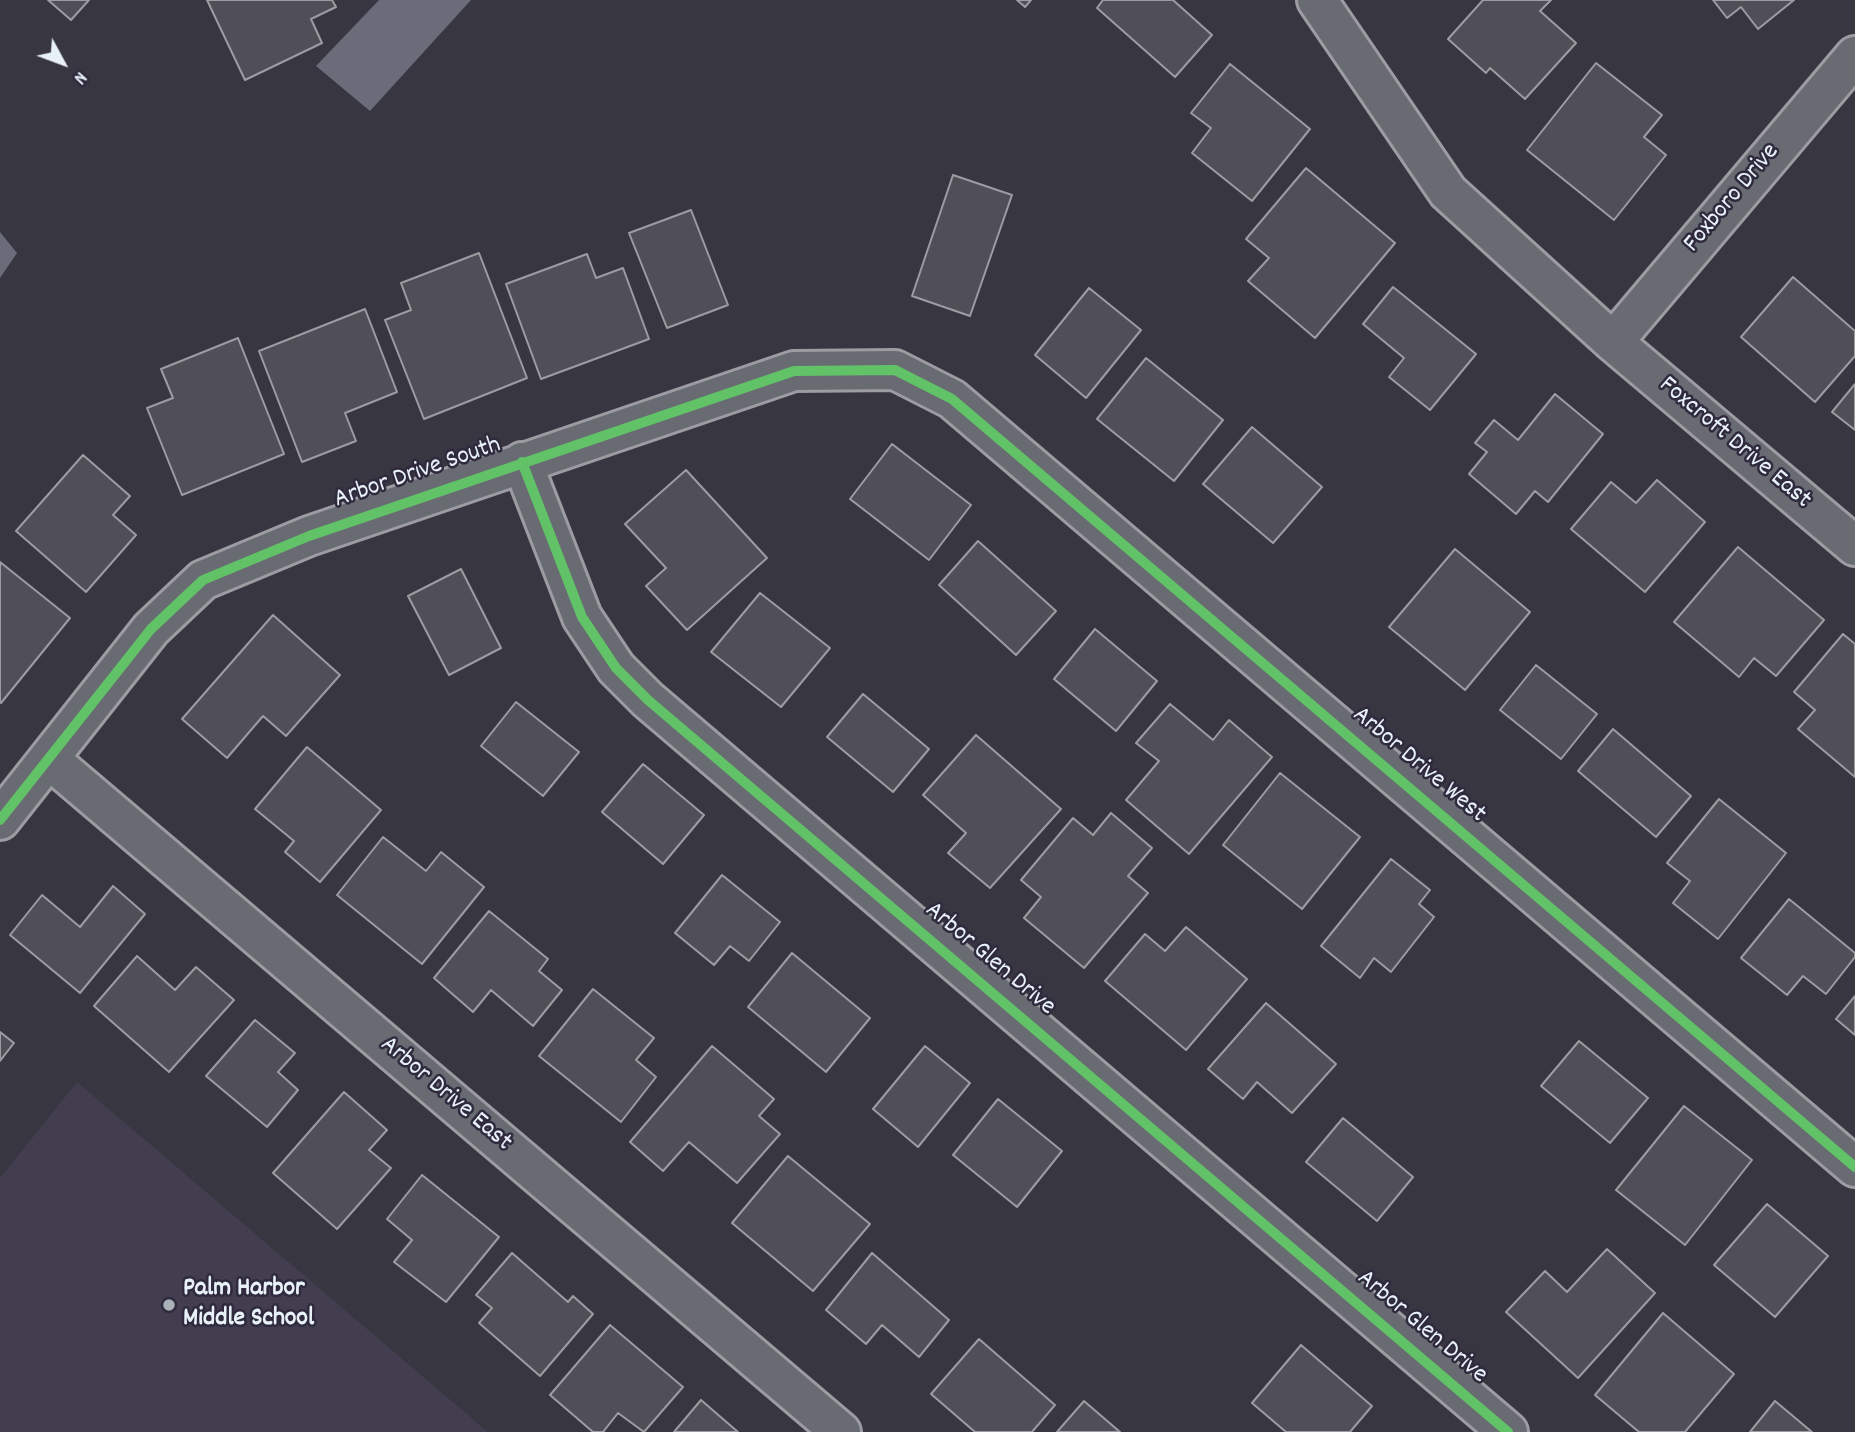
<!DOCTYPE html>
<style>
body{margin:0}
#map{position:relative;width:1855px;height:1432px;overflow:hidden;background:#383640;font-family:Dekko,sans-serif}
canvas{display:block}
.north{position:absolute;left:28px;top:28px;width:70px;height:70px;-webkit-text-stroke:5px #2f2a3d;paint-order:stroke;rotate:131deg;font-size:19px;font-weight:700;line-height:28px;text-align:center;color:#e8f1f8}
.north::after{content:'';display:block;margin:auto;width:24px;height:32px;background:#e8f1f8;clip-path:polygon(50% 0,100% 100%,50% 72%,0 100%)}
</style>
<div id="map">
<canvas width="1855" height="1432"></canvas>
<div class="north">N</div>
</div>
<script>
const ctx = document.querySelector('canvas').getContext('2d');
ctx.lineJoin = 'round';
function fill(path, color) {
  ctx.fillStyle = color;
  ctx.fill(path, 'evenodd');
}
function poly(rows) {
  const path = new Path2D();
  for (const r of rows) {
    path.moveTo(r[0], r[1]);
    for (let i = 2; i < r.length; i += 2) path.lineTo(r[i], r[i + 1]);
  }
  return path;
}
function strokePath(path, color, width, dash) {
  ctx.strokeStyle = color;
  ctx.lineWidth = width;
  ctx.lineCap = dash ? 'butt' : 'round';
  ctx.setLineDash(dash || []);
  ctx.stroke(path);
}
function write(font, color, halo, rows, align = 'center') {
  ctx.font = font + ' Dekko,sans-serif';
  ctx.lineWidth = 5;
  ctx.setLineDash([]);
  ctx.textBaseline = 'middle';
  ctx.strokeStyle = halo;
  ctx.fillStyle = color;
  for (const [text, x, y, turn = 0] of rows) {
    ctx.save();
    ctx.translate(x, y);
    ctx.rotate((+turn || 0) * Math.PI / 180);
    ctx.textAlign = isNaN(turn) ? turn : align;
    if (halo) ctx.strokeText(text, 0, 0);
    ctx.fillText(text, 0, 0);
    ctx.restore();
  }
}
const built = poly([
 [77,1082,488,1432,0,1432,0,1178]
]);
const water = poly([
 [379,0,471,0,370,111,316,66],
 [0,232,17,253,0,278]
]);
const building = poly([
 [48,0,89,0,71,20,48,0],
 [207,0,332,0,336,7,311,19,322,43,245,80,207,0],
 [1017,0,1031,0,1025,7,1017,0],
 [1103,0,1173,0,1212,35,1175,77,1097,8,1103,0],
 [1483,0,1551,0,1540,11,1576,43,1525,99,1490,68,1486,73,1448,39,1483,0],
 [1713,0,1794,0,1758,29,1741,7,1727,18,1713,0],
 [1596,63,1662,115,1644,137,1666,155,1614,220,1527,150,1596,63],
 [1230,64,1310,129,1252,201,1192,153,1211,128,1191,113,1230,64],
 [1306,168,1395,243,1315,338,1248,281,1269,258,1246,239,1306,168],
 [953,175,1012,195,970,316,912,296,953,175],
 [691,210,728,305,667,328,629,233,691,210],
 [479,253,527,378,424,419,385,320,411,310,401,283,479,253],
 [587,254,596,278,623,268,649,339,541,379,506,284,587,254],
 [1793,277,1855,331,1855,356,1815,402,1741,337,1793,277],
 [1393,287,1476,354,1430,410,1389,377,1404,358,1363,324,1393,287],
 [1089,288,1141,330,1086,398,1035,355,1089,288],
 [365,309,397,392,345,413,356,441,302,462,259,351,365,309],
 [238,338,284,454,182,495,147,408,173,398,161,369,238,338],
 [1146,358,1223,420,1174,481,1097,419,1146,358],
 [1855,384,1855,430,1832,412,1855,384],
 [1555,394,1603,434,1548,502,1535,491,1516,514,1469,474,1487,452,1475,443,1494,420,1518,440,1555,394],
 [1252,427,1322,487,1273,543,1203,484,1252,427],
 [892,444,971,505,929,560,850,499,892,444],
 [83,455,130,496,113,515,136,535,86,592,16,531,83,455],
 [686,470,767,558,687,630,646,586,666,568,625,524,686,470],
 [1657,480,1705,522,1645,592,1571,529,1611,482,1636,503,1657,480],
 [978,541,1056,611,1016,655,939,585,978,541],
 [1738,547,1824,620,1776,676,1754,658,1739,677,1674,622,1738,547],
 [1455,549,1530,612,1465,690,1389,627,1455,549],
 [0,562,70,618,1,703,0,702,0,562],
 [461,569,501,648,449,675,408,596,461,569],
 [760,593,830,648,781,707,711,652,760,593],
 [273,615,340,675,286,736,263,716,227,758,182,719,273,615],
 [1095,629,1157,681,1116,731,1054,679,1095,629],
 [1843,634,1855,644,1855,777,1798,729,1815,710,1794,692,1843,634],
 [1536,665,1597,714,1561,759,1500,710,1536,665],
 [863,694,929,749,893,792,827,737,863,694],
 [516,702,579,752,543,796,481,746,516,702],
 [1170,704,1213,740,1229,720,1272,757,1189,854,1126,800,1159,761,1136,743,1170,704],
 [1613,729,1691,796,1656,837,1578,771,1613,729],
 [976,735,1061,809,990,888,948,853,966,833,923,795,976,735],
 [307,747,381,810,320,882,285,852,294,841,255,809,307,747],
 [643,764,704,815,663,864,602,812,643,764],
 [1280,773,1360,837,1302,909,1223,845,1280,773],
 [1719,799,1786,853,1718,939,1673,903,1690,881,1667,863,1719,799],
 [1111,813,1152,848,1128,876,1148,893,1084,968,1024,918,1041,897,1021,880,1073,818,1093,835,1111,813],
 [383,837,426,871,441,852,484,887,422,964,337,895,383,837],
 [1391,859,1430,890,1419,904,1434,917,1391,972,1374,958,1360,978,1321,946,1391,859],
 [722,875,780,922,749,961,730,946,714,965,675,933,722,875],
 [113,886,145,914,80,993,10,935,42,895,80,927,113,886],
 [1789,899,1855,953,1855,957,1826,994,1803,976,1787,995,1741,958,1789,899],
 [489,911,548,959,539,971,562,990,533,1026,491,990,473,1012,434,978,489,911],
 [1186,927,1247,979,1186,1050,1105,981,1145,934,1165,951,1186,927],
 [792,953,870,1018,826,1072,748,1007,792,953],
 [137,956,175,990,196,967,234,1000,169,1072,94,1006,137,956],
 [593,989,654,1038,636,1060,656,1077,621,1122,539,1056,593,989],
 [1855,996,1855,1035,1836,1019,1855,996],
 [1266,1003,1336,1064,1292,1113,1257,1082,1243,1099,1208,1069,1266,1003],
 [255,1020,295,1053,278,1072,298,1090,267,1127,206,1076,255,1020],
 [0,1032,14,1043,0,1061,0,1032],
 [1579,1041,1648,1098,1610,1143,1541,1086,1579,1041],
 [712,1046,774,1099,759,1116,780,1134,737,1183,689,1142,663,1171,630,1142,712,1046],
 [925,1046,970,1083,918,1147,873,1109,925,1046],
 [344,1092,387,1130,369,1150,391,1168,337,1229,273,1173,344,1092],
 [998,1099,1062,1151,1017,1207,953,1155,998,1099],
 [1684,1106,1752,1160,1685,1245,1616,1190,1684,1106],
 [1343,1118,1413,1177,1377,1221,1306,1162,1343,1118],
 [788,1156,870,1224,813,1291,732,1223,788,1156],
 [422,1175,499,1237,446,1302,394,1262,412,1240,387,1219,422,1175],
 [1767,1204,1828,1256,1775,1317,1714,1265,1767,1204],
 [1607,1249,1655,1293,1578,1378,1506,1312,1545,1271,1567,1292,1607,1249],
 [512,1253,568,1302,573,1296,593,1314,540,1376,479,1323,492,1308,476,1295,512,1253],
 [872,1253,949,1320,919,1357,882,1325,866,1344,826,1310,872,1253],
 [1663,1313,1734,1374,1685,1432,1639,1432,1595,1395,1663,1313],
 [610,1325,683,1387,644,1432,618,1413,603,1432,593,1432,550,1395,610,1325],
 [979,1339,1055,1405,1032,1432,975,1432,931,1394,979,1339],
 [1301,1345,1372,1406,1350,1432,1286,1432,1252,1403,1301,1345],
 [701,1400,738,1432,674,1432,701,1400],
 [1084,1401,1120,1432,1057,1432,1084,1401],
 [1775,1401,1812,1432,1750,1432,1775,1401]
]);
const minor = poly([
 [1317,0,1448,192,1613,342,1855,546],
 [1613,342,1855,56],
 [522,462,582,617,616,668,648,700,1508,1432],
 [49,759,841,1432],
 [0,820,151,629,203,580,309,536,794,371,895,370,952,399,1855,1167]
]);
const cycleway = poly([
 [522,462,582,617,616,668,648,700,1508,1432],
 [0,820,151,629,203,580,309,536,794,371,895,370,952,399,1855,1167]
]);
const markers = [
 [169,1305,7,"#aab0b8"]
];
const streetNames = [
 ["Foxboro Drive",1733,199,-50],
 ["Foxcroft Drive East",1734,444,40],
 ["Arbor Drive South",418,474,-19],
 ["Arbor Drive West",1418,766,40],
 ["Arbor Glen Drive",989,960,40],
 ["Arbor Drive East",445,1095,40],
 ["Arbor Glen Drive",1421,1328,40]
];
const poiNames = [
 ["Palm Harbor",183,1290],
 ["Middle School",183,1320]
];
fill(built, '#423e4f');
fill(water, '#6b6c79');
fill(building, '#504f57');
strokePath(building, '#9c9ca2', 2);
strokePath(minor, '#9c9ca2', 44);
strokePath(minor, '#696b72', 38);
strokePath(cycleway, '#61c268', 10);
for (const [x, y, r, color] of markers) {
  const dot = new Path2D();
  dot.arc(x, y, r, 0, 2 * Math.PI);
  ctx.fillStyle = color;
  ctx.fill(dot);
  strokePath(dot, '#2f2a3d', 2.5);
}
write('26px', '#e8f1f8', '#2f2a3d', streetNames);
write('bold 26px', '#e8f1f8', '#2f2a3d', poiNames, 'left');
</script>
